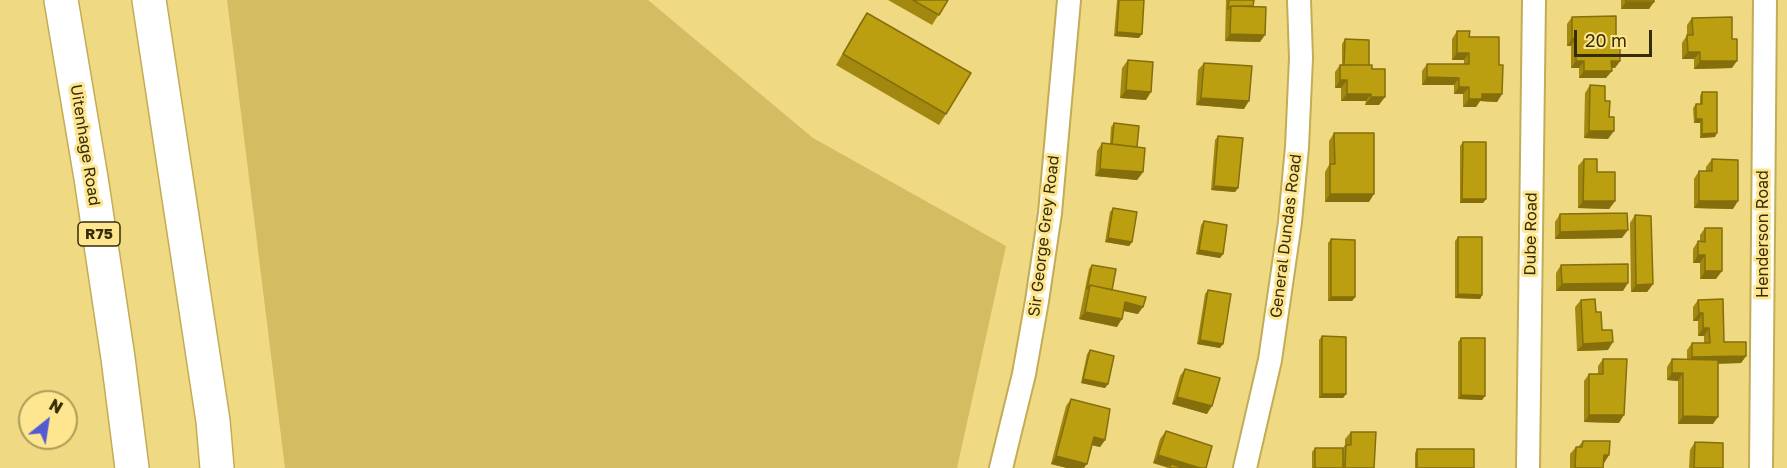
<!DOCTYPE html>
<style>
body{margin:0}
#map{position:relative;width:1787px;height:468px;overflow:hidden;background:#efd983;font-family:"Golos Text",sans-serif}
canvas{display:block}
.north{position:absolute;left:18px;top:390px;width:60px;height:60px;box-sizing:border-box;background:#fde68f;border:2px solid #ad9c59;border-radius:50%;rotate:30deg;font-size:16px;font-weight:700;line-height:24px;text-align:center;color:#362d07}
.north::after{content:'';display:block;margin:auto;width:21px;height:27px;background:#525bd1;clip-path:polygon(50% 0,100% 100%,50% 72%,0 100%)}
.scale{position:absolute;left:1574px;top:30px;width:78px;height:27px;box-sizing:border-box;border:3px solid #362d07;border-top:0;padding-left:8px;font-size:18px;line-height:21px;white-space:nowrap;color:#362d07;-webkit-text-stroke:4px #fde68f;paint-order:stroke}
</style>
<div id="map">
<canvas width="1787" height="468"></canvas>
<div class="north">N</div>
<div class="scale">20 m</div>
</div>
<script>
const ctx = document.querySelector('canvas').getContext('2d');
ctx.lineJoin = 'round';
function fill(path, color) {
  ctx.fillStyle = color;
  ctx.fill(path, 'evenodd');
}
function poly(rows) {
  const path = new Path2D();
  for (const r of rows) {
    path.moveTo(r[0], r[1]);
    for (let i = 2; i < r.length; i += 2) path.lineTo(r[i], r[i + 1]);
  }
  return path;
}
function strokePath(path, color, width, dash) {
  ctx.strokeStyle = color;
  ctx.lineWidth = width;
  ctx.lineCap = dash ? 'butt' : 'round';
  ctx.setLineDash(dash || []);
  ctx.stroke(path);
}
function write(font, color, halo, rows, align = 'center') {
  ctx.font = font + ' "Golos Text",sans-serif';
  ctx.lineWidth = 6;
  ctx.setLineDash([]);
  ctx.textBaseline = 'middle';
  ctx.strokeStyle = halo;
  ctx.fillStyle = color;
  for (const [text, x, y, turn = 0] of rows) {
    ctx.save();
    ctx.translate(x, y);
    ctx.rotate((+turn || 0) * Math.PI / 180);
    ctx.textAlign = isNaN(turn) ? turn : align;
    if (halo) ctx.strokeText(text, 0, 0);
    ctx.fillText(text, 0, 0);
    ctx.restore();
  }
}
const green = poly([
 [227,0,648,0,813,138,1006,246,957,468,285,468]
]);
const minor = poly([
 [1001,468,1024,374,1037,301,1050,213,1069,0],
 [1245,468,1270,360,1290,222,1297,147,1301,58,1299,0],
 [1528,468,1534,0],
 [1761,468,1765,0]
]);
const primary = poly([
 [61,0,91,178,118,358,132,468],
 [149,0,213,421,217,468]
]);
const wall = poly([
 [888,0,948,0,932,25],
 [1117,0,1144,0,1139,38,1114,36],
 [1226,0,1254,0,1253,6,1260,42,1225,41],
 [1621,0,1654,0,1649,9,1621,9],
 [867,13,946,114,939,125,836,65,860,23],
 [1572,17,1616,48,1620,61,1615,68,1612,68,1606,78,1579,78,1579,68,1571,68,1571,46,1567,46,1567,24],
 [1692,18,1732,68,1694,69,1694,59,1682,59,1682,43,1687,35,1687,25],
 [1457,31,1469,37,1499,65,1502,94,1497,102,1480,101,1476,107,1463,107,1463,94,1454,94,1454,85,1422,85,1422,71,1427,64,1464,64,1464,60,1452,60,1452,39],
 [1345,39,1369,65,1372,69,1379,105,1365,105,1366,101,1341,101,1341,88,1335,88,1335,72,1340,65,1342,65,1342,44],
 [1128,60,1146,100,1120,98,1122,68],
 [1204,63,1244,109,1196,105,1198,70],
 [1590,85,1608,139,1584,138,1585,93],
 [1702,92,1715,137,1700,138,1700,123,1694,123,1693,108,1696,104,1700,104,1700,96],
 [1114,123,1137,147,1143,172,1137,180,1095,176,1097,151,1102,143,1110,144,1111,127],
 [1334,133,1369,202,1325,202,1325,172,1329,165,1329,141],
 [1218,136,1238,188,1235,192,1211,190,1215,140],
 [1463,142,1486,199,1483,203,1460,203,1460,146],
 [1584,159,1597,172,1615,201,1609,209,1578,208,1578,166],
 [1712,159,1733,209,1694,208,1694,179,1699,171,1706,171,1706,167],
 [1113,208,1132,242,1129,246,1105,242,1110,212],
 [1560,214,1622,238,1555,239,1555,222],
 [1635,215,1653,284,1647,292,1631,292,1630,223],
 [1204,221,1223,254,1220,258,1196,254,1201,225],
 [1705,228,1716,279,1700,279,1700,263,1693,263,1693,249,1698,241,1700,242,1700,235],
 [1458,237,1482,295,1480,299,1455,298,1455,241],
 [1331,239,1355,297,1352,301,1328,301,1328,243],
 [1092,265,1112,290,1138,314,1123,311,1117,327,1079,319,1089,269],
 [1561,265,1623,291,1556,291,1556,273],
 [1208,290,1220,348,1197,344,1205,294],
 [1581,300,1596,312,1608,350,1577,351,1575,307],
 [1698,300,1724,342,1746,356,1741,363,1718,364,1713,424,1678,424,1678,381,1667,380,1667,367,1672,359,1687,359,1687,350,1692,343,1704,343,1704,336,1698,336,1698,321,1693,321,1693,307],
 [1322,336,1346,394,1343,398,1319,398,1319,340],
 [1461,338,1485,396,1482,400,1458,399,1458,342],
 [1090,350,1108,384,1105,388,1081,383,1087,354],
 [1603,359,1619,423,1584,422,1584,381,1589,374,1598,374,1598,366],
 [1185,369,1207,414,1172,404,1180,376],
 [1071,399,1105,440,1100,447,1091,445,1084,468,1067,468,1051,464,1066,406],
 [1166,431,1206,468,1168,468,1153,463,1160,439],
 [1351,432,1374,468,1312,468,1312,452,1315,448,1343,448,1345,445,1345,439],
 [1583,441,1609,455,1604,463,1603,468,1570,468,1570,454,1576,447,1578,447],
 [1695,442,1723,468,1689,468,1690,450],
 [1417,449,1474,468,1415,468,1415,453]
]);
const shadedWall = poly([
 [1626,2,1654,2,1649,9,1621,9],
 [1117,32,1142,34,1139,38,1114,36],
 [1230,34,1265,35,1260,42,1225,41],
 [1576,38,1571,46,1567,46,1572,39],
 [1688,52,1700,52,1694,59,1682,59],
 [1457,53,1469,53,1464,60,1452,60],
 [1576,61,1584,61,1579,68,1571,68],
 [1611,61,1620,61,1615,68,1606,68],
 [1700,61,1737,61,1732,68,1694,69],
 [1584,71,1612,71,1606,78,1579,78],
 [1427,77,1459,78,1454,85,1422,85],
 [1340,80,1347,80,1341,88,1335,88],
 [1459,87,1469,87,1463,94,1454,94],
 [1126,90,1151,92,1146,100,1120,98],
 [1347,94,1371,94,1366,101,1341,101],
 [1482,94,1502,94,1497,102,1480,101,1476,107,1463,107,1469,99],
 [1371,97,1385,97,1379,105,1365,105],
 [1201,98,1249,101,1244,109,1196,105],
 [1696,119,1702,119,1700,123,1694,123],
 [1589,131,1614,131,1608,139,1584,138],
 [1717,133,1715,137,1700,138,1702,134],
 [1100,169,1143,172,1137,180,1095,176],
 [1214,186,1238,188,1235,192,1211,190],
 [1330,194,1374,194,1369,202,1325,202],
 [1462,199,1486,199,1483,203,1460,203],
 [1583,201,1615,201,1609,209,1578,208],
 [1699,201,1738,201,1733,209,1694,208],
 [1628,230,1622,238,1555,239,1560,232],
 [1108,238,1132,242,1129,246,1105,242],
 [1199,250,1223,254,1220,258,1196,254],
 [1698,255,1705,255,1700,263,1693,263],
 [1705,271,1722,271,1716,279,1700,279],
 [1628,283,1623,291,1556,291,1562,284],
 [1653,284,1647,292,1631,292,1636,285],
 [1458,294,1482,295,1480,299,1455,298],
 [1331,297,1355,297,1352,301,1328,301],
 [1125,302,1143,307,1138,314,1120,310],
 [1085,312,1122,319,1117,327,1079,319],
 [1699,313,1703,313,1698,321,1693,321],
 [1703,328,1709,328,1704,336,1698,336],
 [1200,340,1223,344,1220,348,1197,344],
 [1613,342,1608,350,1577,351,1583,344],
 [1746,356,1741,363,1687,364,1692,357],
 [1672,373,1683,373,1678,381,1667,380],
 [1083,379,1108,384,1105,388,1081,383],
 [1322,394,1346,394,1343,398,1319,398],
 [1461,395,1485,396,1482,400,1458,399],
 [1177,397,1212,406,1207,414,1172,404],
 [1589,415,1624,415,1619,423,1584,422],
 [1683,416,1718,417,1713,424,1678,424],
 [1094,437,1105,440,1100,447,1088,444],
 [1158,455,1200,468,1170,468,1171,464,1168,467,1153,463],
 [1604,455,1609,455,1604,463],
 [1056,456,1087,464,1084,468,1067,468,1051,464]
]);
const building = poly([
 [913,0,948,0,939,15,913,0],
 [1119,0,1144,0,1142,34,1117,32,1119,0],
 [1229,0,1254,0,1253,6,1231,6,1228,9,1229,0],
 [1626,0,1654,0,1654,2,1626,2,1626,0],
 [1231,6,1266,7,1265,35,1230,34,1231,6],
 [867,13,971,73,946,114,843,54,867,13],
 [1616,16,1616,48,1620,48,1620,61,1611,61,1612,71,1584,71,1584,61,1576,61,1576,38,1572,39,1572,17,1616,16],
 [1732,17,1732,39,1737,39,1737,61,1700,61,1700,52,1688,52,1687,35,1693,35,1692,18,1732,17],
 [1457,31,1470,31,1469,37,1499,37,1499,65,1503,65,1502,94,1482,94,1482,99,1469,99,1469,87,1459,87,1459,78,1427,77,1427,64,1469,64,1469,53,1457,53,1457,31],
 [1345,39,1369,40,1369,65,1344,65,1345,39],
 [1128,60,1153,62,1151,92,1126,90,1128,60],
 [1204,63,1252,66,1249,101,1201,98,1204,63],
 [1340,65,1372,65,1372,69,1385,69,1385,97,1371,97,1371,94,1347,94,1347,80,1340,80,1340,65],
 [1590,85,1605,86,1605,101,1610,101,1609,117,1614,117,1614,131,1589,131,1590,85],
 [1702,92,1717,92,1717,133,1702,134,1702,119,1696,119,1696,104,1702,104,1702,92],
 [1114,123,1139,126,1137,147,1112,144,1114,123],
 [1334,133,1374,133,1374,194,1330,194,1330,164,1335,164,1334,133],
 [1218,136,1243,138,1238,188,1214,186,1218,136],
 [1463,142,1486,142,1486,199,1462,199,1463,142],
 [1102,143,1145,148,1143,172,1100,169,1102,143],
 [1584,159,1597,159,1597,172,1615,172,1615,201,1583,201,1584,159],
 [1712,159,1738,160,1738,201,1699,201,1699,171,1712,171,1712,159],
 [1113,208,1137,212,1132,242,1108,238,1113,208],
 [1627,213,1628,230,1560,232,1560,214,1627,213],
 [1635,215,1651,216,1653,284,1636,285,1635,215],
 [1204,221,1227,225,1223,254,1199,250,1204,221],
 [1705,228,1722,228,1722,271,1705,271,1705,255,1698,255,1698,241,1705,242,1705,228],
 [1458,237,1482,237,1482,295,1458,294,1458,237],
 [1331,239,1355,240,1355,297,1331,297,1331,239],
 [1628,264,1628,283,1562,284,1561,265,1628,264],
 [1092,265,1116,269,1112,290,1090,285,1087,289,1092,265],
 [1090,285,1146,297,1143,307,1125,302,1122,319,1085,312,1090,285],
 [1208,290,1231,294,1223,344,1200,340,1208,290],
 [1595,299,1596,312,1601,312,1602,330,1612,330,1613,342,1583,344,1581,300,1595,299],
 [1723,299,1724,342,1746,342,1746,356,1692,357,1692,343,1710,343,1709,328,1703,328,1703,313,1699,313,1698,300,1723,299],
 [1322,336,1346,337,1346,394,1322,394,1322,336],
 [1461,338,1485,338,1485,396,1461,395,1461,338],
 [1090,350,1114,356,1108,384,1083,379,1090,350],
 [1603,359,1627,359,1624,415,1589,415,1589,374,1603,374,1603,359],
 [1672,359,1718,360,1718,417,1683,416,1683,373,1672,373,1672,359],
 [1185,369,1220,378,1212,406,1177,397,1185,369],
 [1071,399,1110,409,1105,440,1094,437,1087,464,1056,456,1071,399],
 [1166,431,1212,446,1206,468,1200,468,1158,455,1166,431],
 [1351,432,1376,432,1374,468,1345,468,1346,445,1351,445,1351,432],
 [1583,441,1610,441,1609,455,1604,455,1603,468,1575,468,1576,447,1582,447,1583,441],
 [1695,442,1723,443,1723,468,1694,468,1695,442],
 [1315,448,1343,448,1343,468,1315,468,1315,448],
 [1417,449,1474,449,1474,468,1417,468,1417,449],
 [1171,464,1185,468,1170,468,1171,464]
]);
const shields = [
 [99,234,42]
];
const shieldNames = [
 ["R75",99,234]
];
const streetNames = [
 ["Uitenhage Road",85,145,81],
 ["Dube Road",1531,234,-89],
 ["Henderson Road",1763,234,-90],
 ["Sir George Grey Road",1044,236,-83],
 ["General Dundas Road",1286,236,-83]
];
fill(green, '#d3bc62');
strokePath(minor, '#c2ac56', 26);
strokePath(primary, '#c2ac56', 36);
strokePath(minor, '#fff', 22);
strokePath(primary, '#fff', 33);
fill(wall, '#a2880f');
fill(shadedWall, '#846f0c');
fill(building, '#bc9e11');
strokePath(building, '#846f0c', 1.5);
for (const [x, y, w] of shields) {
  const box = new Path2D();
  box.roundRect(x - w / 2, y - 12, w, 24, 4.5);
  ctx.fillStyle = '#fde68f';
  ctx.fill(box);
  strokePath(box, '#362d07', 1.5);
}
write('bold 15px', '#362d07', null, shieldNames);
write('16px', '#362d07', '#fde68f', streetNames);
</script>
